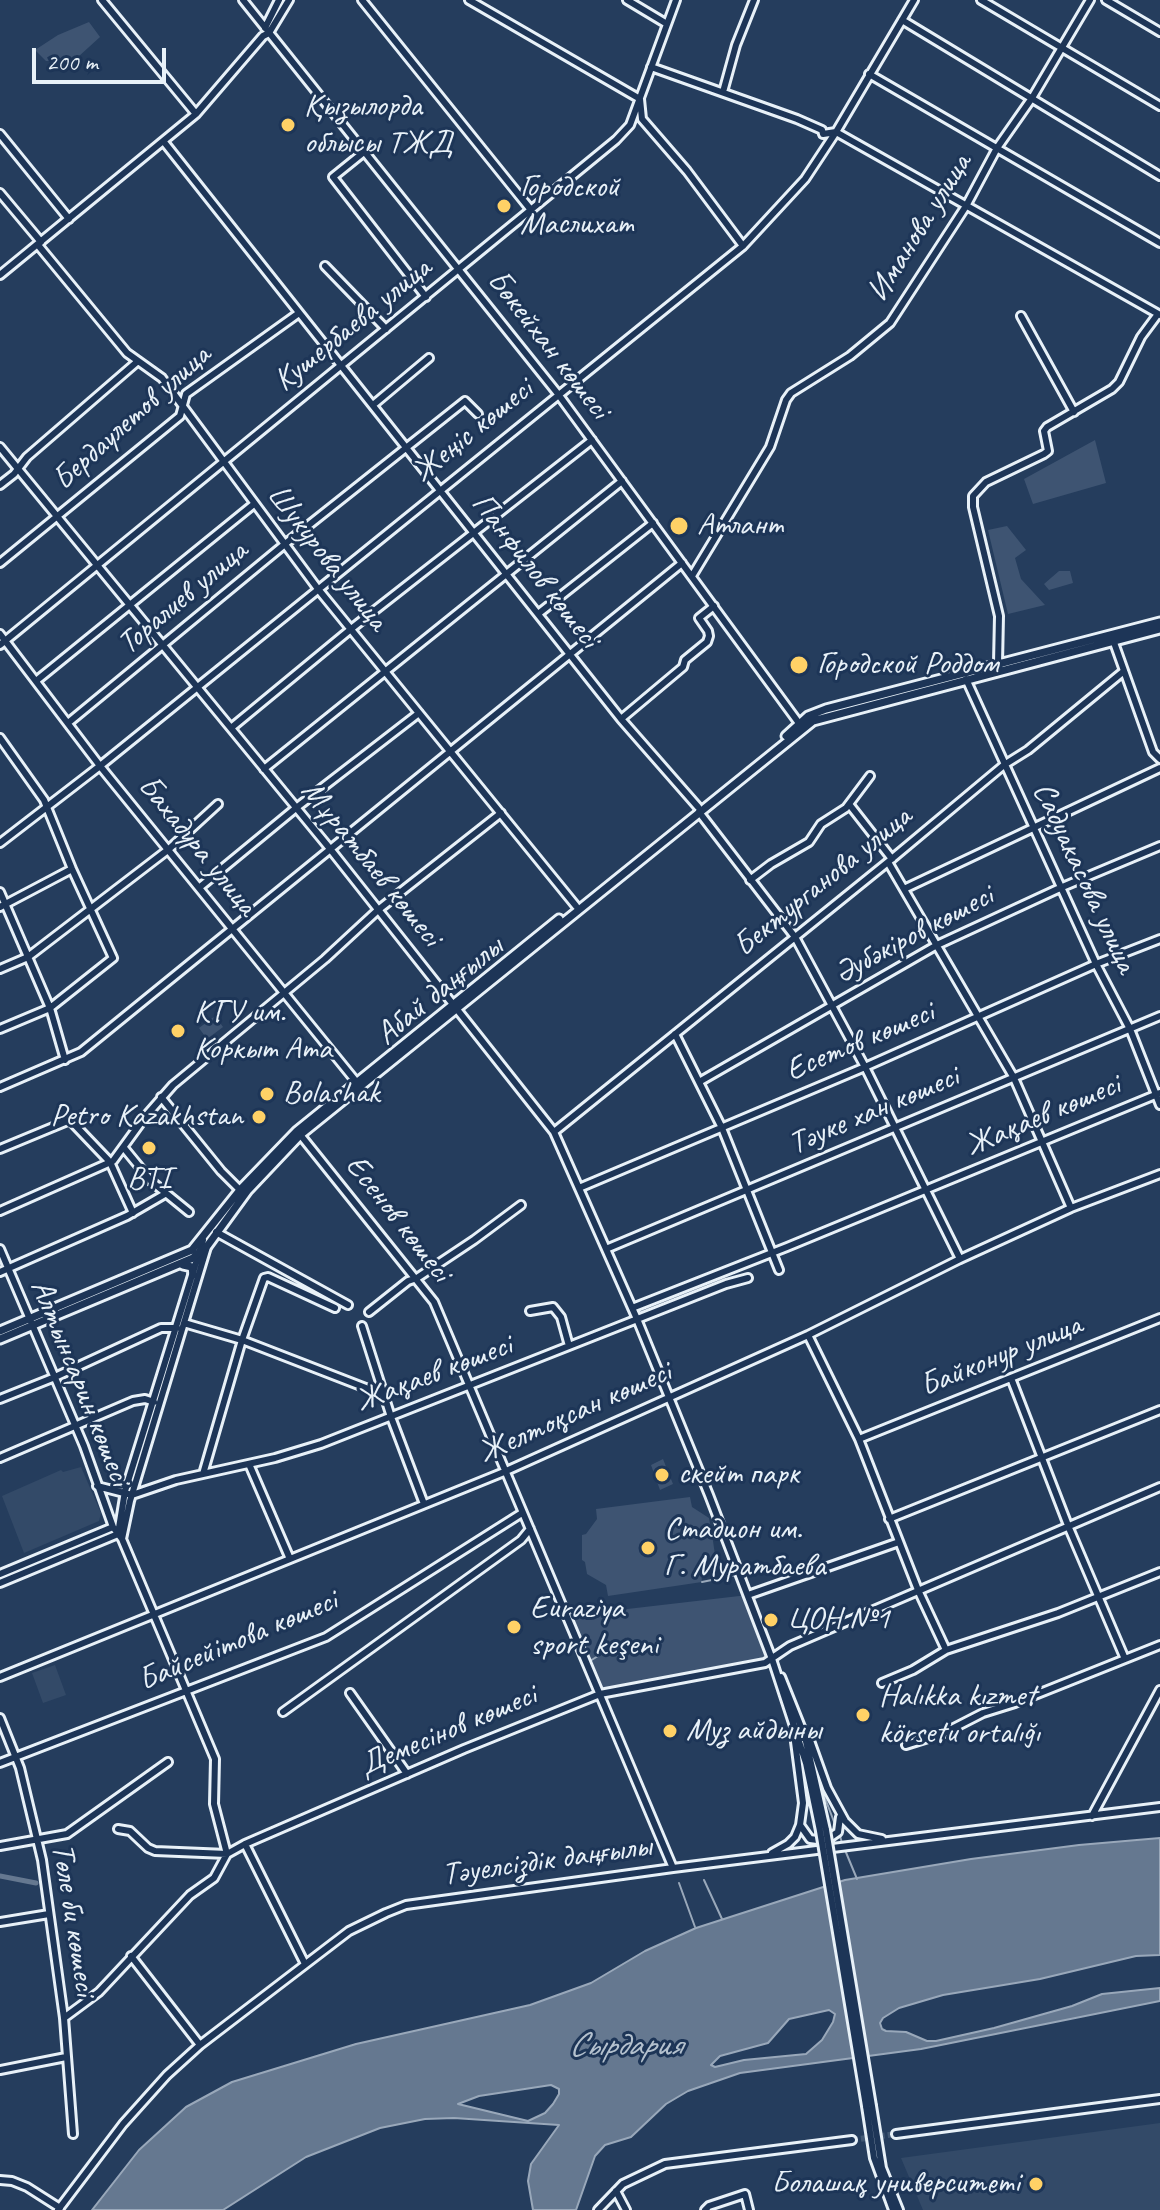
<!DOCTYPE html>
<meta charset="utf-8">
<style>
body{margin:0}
#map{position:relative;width:1160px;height:2210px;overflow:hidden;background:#253d5d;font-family:Caveat,sans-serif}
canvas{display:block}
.scale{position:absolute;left:32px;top:48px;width:134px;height:36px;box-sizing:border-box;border:4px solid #e8f1f8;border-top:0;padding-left:10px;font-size:24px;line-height:28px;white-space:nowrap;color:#e8f1f8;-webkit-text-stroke:6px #1d3557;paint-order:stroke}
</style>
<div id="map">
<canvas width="1160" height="2210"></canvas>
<div class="scale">200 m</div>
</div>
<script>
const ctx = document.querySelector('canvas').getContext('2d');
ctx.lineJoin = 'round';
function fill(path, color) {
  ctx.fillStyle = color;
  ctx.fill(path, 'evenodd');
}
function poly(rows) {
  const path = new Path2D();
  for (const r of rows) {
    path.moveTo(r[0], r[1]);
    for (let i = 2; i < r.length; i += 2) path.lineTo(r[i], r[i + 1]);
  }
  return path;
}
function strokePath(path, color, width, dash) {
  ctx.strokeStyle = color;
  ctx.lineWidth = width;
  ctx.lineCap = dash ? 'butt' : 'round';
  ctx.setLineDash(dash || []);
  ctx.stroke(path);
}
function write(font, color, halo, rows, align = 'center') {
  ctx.font = font + ' Caveat,sans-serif';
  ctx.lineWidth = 6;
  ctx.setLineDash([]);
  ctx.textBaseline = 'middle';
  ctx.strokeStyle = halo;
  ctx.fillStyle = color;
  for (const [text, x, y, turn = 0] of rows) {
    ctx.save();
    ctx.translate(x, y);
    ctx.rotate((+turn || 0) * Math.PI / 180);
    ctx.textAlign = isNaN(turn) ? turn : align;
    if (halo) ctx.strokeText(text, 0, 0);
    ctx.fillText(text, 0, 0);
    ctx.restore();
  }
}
const built = poly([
 [81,1467,101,1513,99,1521,24,1553,2,1496,61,1470,63,1472],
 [55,1665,66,1695,43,1703,32,1673],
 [1160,2123,1160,2210,923,2210,901,2158]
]);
const green = poly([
 [89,22,100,37,67,67,58,61,46,61,35,50,58,35],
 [1095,440,1106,483,1033,504,1024,479],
 [1007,526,1026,550,1015,558,1021,579,1045,605,1008,614,988,530],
 [1059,571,1070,571,1073,583,1049,590,1044,584],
 [215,1016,223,1027,207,1039,199,1028],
 [663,1459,673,1484,660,1490,651,1465],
 [690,1497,692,1507,709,1518,713,1541,715,1555,701,1571,702,1582,608,1596,606,1585,587,1574,585,1562,582,1560,582,1535,586,1534,597,1519,596,1509],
 [748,1595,772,1659,599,1693,567,1616]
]);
const water = poly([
 [1160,1838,1160,1955,1136,1956,1040,1979,943,1995,899,2008,883,2018,880,2023,882,2029,886,2031,906,2032,927,2041,936,2041,994,2028,1072,2006,1102,1994,1160,1988,1160,2001,921,2049,740,2073,688,2091,666,2104,631,2137,605,2145,595,2156,576,2210,533,2210,528,2181,531,2164,559,2125,454,2118,425,2119,380,2128,306,2157,223,2210,92,2210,139,2150,186,2107,232,2082,356,2044,530,2005,591,1983,645,1951,696,1928,845,1880,971,1859,1079,1845,1160,1838],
 [829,2010,835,2014,833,2022,822,2040,806,2054,744,2060,715,2067,711,2065,720,2056,768,2043,789,2019,829,2010],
 [551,2085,559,2089,559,2094,553,2104,545,2113,528,2121,458,2104,479,2096,551,2085]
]);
const stream = poly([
 [702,1582,736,1575],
 [598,1656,590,1661,598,1681],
 [600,1685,602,1689],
 [632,1760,643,1789],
 [817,1777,836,1827],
 [840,1836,842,1843],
 [845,1850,857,1879],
 [704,1880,722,1919],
 [679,1883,695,1927]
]);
const canal = poly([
 [0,1876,36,1883]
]);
const minorTunnel = poly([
 [852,2140,896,2134]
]);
const minor = poly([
 [102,0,196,114],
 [243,0,558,394,801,726],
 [362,0,531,210],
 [469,0,640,99,642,119,687,171,743,246],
 [627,0,667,24],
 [981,0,1160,106],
 [1106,0,1160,32],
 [902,20,1160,176],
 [265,28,279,0],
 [651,67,797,119,822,130,823,134,836,132,1160,315],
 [869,74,1160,243],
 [723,92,736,45,754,0],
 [0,134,69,219],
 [164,142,621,719,698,807],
 [364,152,333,177,426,297],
 [0,193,41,242],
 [38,245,127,353,162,378,318,589,576,906],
 [325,266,386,329],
 [0,275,196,114,263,36,269,33,289,0],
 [1021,316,1074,412],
 [373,405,429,358],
 [0,447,331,850,554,1132,637,1319,709,1495,772,1659,806,1763,820,1831],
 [0,485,14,474,27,457,138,361],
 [0,563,180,416,186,394,299,313],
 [692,576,770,447,786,400,791,393,850,356,890,323,966,206,997,148,1032,98,1090,0],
 [538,614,653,523],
 [0,634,100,766,358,1084],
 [1112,637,1153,752,1160,759],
 [0,645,616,140,630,125,676,0],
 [998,663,999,616,973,507,973,496,986,482,1044,454,1048,451,1044,431,1047,427,1112,389,1119,382,1141,337,1158,314],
 [966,679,1096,964,1130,1029,1160,1105],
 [36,681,254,504],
 [621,719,683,667,685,660,707,642,709,636,708,631,699,618,714,606],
 [68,723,285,544,465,401,478,414],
 [231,728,351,629,592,440],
 [0,738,44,800,72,869,113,958,50,1008,0,1029],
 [264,769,622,481],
 [849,804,892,859],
 [699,812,795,937,865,1067,960,1259],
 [0,843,100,766,743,246,805,179,836,132,914,0],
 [888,862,1014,1078,1071,1208],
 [750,880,771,864,809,842,821,824,846,808,870,776],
 [200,887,296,808,419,713],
 [904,889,1160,768],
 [0,892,50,1008,65,1060],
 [0,907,72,869],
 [0,969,28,957,169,849,218,804],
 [675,1034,722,1128,779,1270],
 [699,1082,937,945,1060,888,1160,846],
 [0,1087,81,1052,682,563],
 [161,1097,221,1171,240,1190],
 [298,1132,434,1302,673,1868],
 [554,1132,888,862,1004,765,1028,750,1124,671],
 [124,1148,151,1181,189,1212],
 [0,1149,70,1120,110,1162,133,1213],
 [579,1188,865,1067,1096,964,1160,939],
 [0,1211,113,1161,145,1117,173,1085,325,959,378,910,501,813],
 [216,1232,348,1305],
 [0,1249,84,1446,113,1527,122,1539,215,1759,214,1804,227,1854],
 [606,1249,1160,1016],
 [0,1272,127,1216,165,1194],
 [632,1308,787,1247,1160,1093],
 [530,1311,553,1307,561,1317,569,1346],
 [369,1312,408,1281,417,1278,474,1240,521,1205],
 [184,1323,242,1340,384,1395],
 [362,1326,391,1417,424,1504],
 [808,1335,859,1439,918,1590,946,1650],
 [1011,1378,1069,1528,1125,1659],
 [0,1399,55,1377,161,1328,177,1328],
 [859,1439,1160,1318],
 [0,1458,133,1401,145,1399,154,1402],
 [249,1464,290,1559],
 [203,1474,242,1340,264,1278,268,1277,335,1308],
 [97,1486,132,1495,176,1480,275,1458,321,1444,726,1284,748,1278],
 [889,1519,1160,1410],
 [118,1534,125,1491,203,1240],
 [122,1539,130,1501,207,1247],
 [0,1574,113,1527],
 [0,1583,118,1534],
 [748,1595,899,1542],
 [0,1677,504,1472,808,1335,960,1259,1071,1208,1160,1174],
 [781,1677,805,1737,826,1830],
 [882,1683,913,1670,946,1650,1058,1613,1160,1572],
 [350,1693,407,1774],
 [283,1712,521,1540,530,1529],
 [0,1718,20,1768,42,1860,64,2018,73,2134],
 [808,1735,827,1788,845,1821,858,1834,882,1839],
 [906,1745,944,1733,983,1713,1015,1703,1160,1645],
 [0,1763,326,1637,522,1513],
 [1092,1816,1160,1690],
 [800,1825,810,1839,825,1841,838,1832,840,1817],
 [118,1829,130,1831,148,1848,155,1851,227,1854],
 [245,1844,305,1964],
 [0,1846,67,1834,168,1762],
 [772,1853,788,1844,795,1837,800,1825,803,1803,794,1734],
 [227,1854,245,1844,464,1749,600,1694,765,1663,790,1646,1160,1487],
 [0,1922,49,1914],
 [131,1956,200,2045],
 [64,2018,99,1992,190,1895,214,1878,227,1854],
 [0,2070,66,2057],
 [866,2106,874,2158,893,2210],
 [872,2106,882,2168,899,2210],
 [896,2134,1160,2099],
 [0,2180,12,2181,27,2187,60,2208],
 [616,2191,626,2210],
 [58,2210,123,2124,167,2075,200,2045,349,1931,386,1913,406,1905,673,1868,1160,1807],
 [598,2210,623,2184,665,2164,852,2140],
 [705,2210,709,2206,745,2194,749,2210]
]);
const major = poly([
 [786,736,808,716,826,709,1160,622],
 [183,1265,192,1267,193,1275],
 [0,1331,192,1250,240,1190,297,1131,559,919],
 [0,1339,193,1258,208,1245,248,1190,300,1135,813,721,1160,629]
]);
const minorBridge = poly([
 [826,1830,872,2106],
 [820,1831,866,2106]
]);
const markers = [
 [288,125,8,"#ffd166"],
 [504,206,8,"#ffd166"],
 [679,526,10,"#ffd166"],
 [799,665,10,"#ffd166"],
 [178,1031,8,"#ffd166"],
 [267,1094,8,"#ffd166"],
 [259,1117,8,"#ffd166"],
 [149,1148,8,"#ffd166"],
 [662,1475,8,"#ffd166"],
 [648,1548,8,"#ffd166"],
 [771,1620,8,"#ffd166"],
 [514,1627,8,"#ffd166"],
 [863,1715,8,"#ffd166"],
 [670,1731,8,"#ffd166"],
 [1036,2184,8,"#ffd166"]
];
const poiNames = [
 ["Қызылорда",304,107],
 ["облысы ТЖД",304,144],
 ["Городской",520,188],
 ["Маслихат",520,225],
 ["Атлант",697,526],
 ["Городской Роддом",817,665],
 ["КГУ им.",194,1013],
 ["Коркыт Ата",194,1050],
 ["Bolashak",283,1094],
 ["Petro Kazakhstan",243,1117,"right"],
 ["BTI",149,1180,"center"],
 ["скейт парк",678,1475],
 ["Стадион им.",664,1530],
 ["Г. Муратбаева",664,1567],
 ["Euraziya",530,1609],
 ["sport keşeni",530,1646],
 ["ЦОН №1",787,1620],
 ["Halıkka kızmet",879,1697],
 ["körsetu ortalığı",879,1734],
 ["Муз айдыны",686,1731],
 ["Болашақ университеті",1020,2184,"right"]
];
const streetNames = [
 ["Иманова улица",920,228,-58],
 ["Кушербаева улица",353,325,-39],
 ["Бөкейхан көшесі",548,345,52],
 ["Бердаулетов улица",132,418,-42],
 ["Жеңіс көшесі",473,431,-39],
 ["Шукурова улица",327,558,52],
 ["Панфилов көшесі",535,571,52],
 ["Торалиев улица",183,598,-40],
 ["Бахадура улица",197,846,51],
 ["Мұратбаев көшесі",371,864,51],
 ["Садуакасова улица",1084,878,65],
 ["Бектурганова улица",823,882,-39],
 ["Әубәкіров көшесі",914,935,-28],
 ["Абай даңғылы",440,991,-39],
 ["Есетов көшесі",860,1042,-23],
 ["Тәуке хан көшесі",874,1111,-23],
 ["Жақаев көшесі",1043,1116,-23],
 ["Есенов көшесі",398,1219,52],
 ["Байконур улица",1001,1356,-22],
 ["Жақаев көшесі",434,1374,-21],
 ["Алтынсарин көшесі",80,1383,68],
 ["Желтоқсан көшесі",575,1413,-24],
 ["Байсейітова көшесі",238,1641,-23],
 ["Демесінов көшесі",448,1731,-23],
 ["Тәуелсіздік даңғылы",547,1861,-8],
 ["Төле би көшесі",73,1920,81]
];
const waterNames = [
 ["Сырдария",625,2046]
];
fill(built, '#334a68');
fill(green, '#3e5472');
fill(water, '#657890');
strokePath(water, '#99a8ba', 2);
strokePath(stream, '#99a8ba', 2);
strokePath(canal, '#657890', 5);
strokePath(minorTunnel, '#425874', 6, [6, 3]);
strokePath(minor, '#e8f1f8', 12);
strokePath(major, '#e8f1f8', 13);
strokePath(minor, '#1d3557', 6);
strokePath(major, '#1d3557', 7);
strokePath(minorBridge, '#e8f1f8', 12, []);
strokePath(minorBridge, '#1d3557', 6);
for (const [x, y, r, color] of markers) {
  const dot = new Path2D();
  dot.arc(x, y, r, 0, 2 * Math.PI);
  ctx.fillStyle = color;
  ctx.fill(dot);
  strokePath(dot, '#1d3557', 3);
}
write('32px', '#e8f1f8', '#1d3557', poiNames, 'left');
write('32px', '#e8f1f8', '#1d3557', streetNames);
write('italic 34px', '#b4c1ce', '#1d3557', waterNames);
</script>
